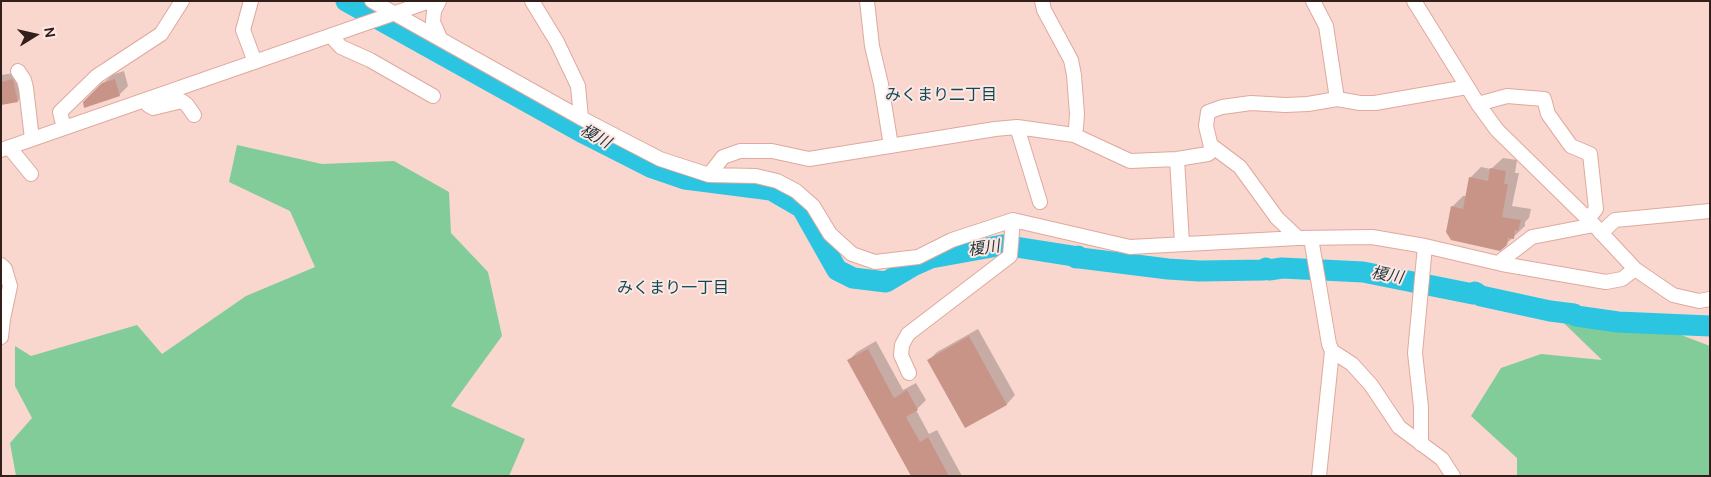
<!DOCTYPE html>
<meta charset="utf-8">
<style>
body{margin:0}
#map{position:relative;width:1711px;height:477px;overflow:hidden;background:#f9d7cf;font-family:"DM Sans",sans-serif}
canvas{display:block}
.frame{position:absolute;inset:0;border:2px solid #331f1a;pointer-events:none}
.north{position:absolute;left:10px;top:10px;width:50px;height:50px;-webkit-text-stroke:4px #fee7e2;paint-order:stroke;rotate:80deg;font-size:14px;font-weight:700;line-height:20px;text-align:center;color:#331f1a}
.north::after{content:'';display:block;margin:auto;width:18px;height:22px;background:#331f1a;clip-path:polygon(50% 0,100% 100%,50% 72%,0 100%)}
</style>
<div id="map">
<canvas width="1711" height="477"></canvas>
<div class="frame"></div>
<div class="north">N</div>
</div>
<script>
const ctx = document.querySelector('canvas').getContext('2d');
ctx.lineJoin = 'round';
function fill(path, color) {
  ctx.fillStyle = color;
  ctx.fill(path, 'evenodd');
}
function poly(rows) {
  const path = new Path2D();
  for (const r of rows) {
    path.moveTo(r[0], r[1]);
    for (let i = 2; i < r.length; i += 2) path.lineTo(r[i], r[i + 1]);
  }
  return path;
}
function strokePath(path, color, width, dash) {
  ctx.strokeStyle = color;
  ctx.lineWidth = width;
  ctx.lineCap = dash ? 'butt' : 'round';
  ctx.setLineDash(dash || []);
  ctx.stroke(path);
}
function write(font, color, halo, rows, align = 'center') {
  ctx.font = font + ' "DM Sans","Noto Sans JP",sans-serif';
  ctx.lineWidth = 4;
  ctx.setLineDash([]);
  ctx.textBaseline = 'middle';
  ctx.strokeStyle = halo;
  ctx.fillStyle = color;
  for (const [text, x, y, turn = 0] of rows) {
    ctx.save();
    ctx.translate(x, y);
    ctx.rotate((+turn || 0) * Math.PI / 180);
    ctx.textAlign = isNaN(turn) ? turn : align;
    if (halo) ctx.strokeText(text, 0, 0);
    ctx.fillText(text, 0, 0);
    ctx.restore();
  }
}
const green = poly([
 [237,145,322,164,394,161,449,192,451,233,488,272,502,336,451,406,525,439,509,476,16,476,10,443,32,418,15,386,15,346,31,356,137,325,162,354,246,296,315,267,290,211,229,182],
 [1541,301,1647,322,1710,346,1710,476,1517,476,1517,458,1471,416,1501,368,1541,354,1602,360]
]);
const shadow = poly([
 [124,71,128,86,119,95,84,102,112,75],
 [21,72,26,92,18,101,1,104,1,75],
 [1503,158,1517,160,1515,173,1519,173,1512,206,1531,209,1529,218,1525,222,1525,226,1506,244,1452,207,1463,196,1466,196,1470,178,1481,167,1491,169],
 [978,329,1015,395,1007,404,966,427,929,360,937,352],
 [876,341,903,390,916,383,926,400,916,410,929,434,937,430,962,476,913,476,849,360,857,352]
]);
const river = poly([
 [346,1,585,134,650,167,685,179,771,190,802,208,837,270,853,278,886,282,913,266,931,258,1003,245,1073,256,1076,258,1078,256,1080,258,1168,269,1199,271,1264,270,1266,268,1269,270,1282,268,1363,272,1473,294,1475,292,1481,296,1550,311,1574,314,1576,316,1618,322,1710,326]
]);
const building = poly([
 [13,79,18,102,1,105,1,82],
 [115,79,120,96,84,108,83,102,102,83],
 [1490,168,1506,171,1504,184,1508,184,1502,217,1521,220,1518,231,1515,230,1514,239,1508,238,1507,245,1500,251,1451,240,1446,232,1451,206,1463,209,1469,177,1488,181],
 [969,336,1007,405,965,428,927,360],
 [868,349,894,398,907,390,918,410,906,417,920,442,928,437,949,476,911,476,847,360]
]);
const minor = poly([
 [251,1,243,30,255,62],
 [372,1,581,118,660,159,709,175,756,176,777,181,796,191,813,206,830,234,852,254,875,262,918,257,952,240,1013,220,1130,247,1298,238,1372,237,1425,246,1502,264,1606,282,1622,279,1635,269],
 [439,1,434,11,433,22,440,38],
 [532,1,557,42,578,86,581,118],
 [867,1,872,46,881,84,891,146],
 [1042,1,1044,10,1071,60,1074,75,1077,114,1076,128,1074,135],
 [1313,1,1326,26,1337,99],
 [1414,1,1478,104,1497,130,1594,225,1635,269,1673,295,1699,301,1710,299],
 [331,36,341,47,370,60,433,96],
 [18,71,24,80,26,88,32,139],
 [146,100,148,105,153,108,182,101,187,105,194,115],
 [1478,104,1507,96,1544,99,1548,114,1571,146,1590,154,1596,209,1588,219],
 [1017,127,1040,202],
 [64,128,60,112,97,76,161,34,182,1],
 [1212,146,1240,167,1277,218,1298,238],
 [9,147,31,174],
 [1,150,430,1],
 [1177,159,1182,243],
 [709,175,723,157,740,151,772,151,809,159,995,129,1017,127,1074,135,1130,161,1177,159,1208,154,1212,151,1206,126,1208,112,1222,107,1251,103,1285,105,1308,104,1337,99,1360,103,1375,103,1467,87],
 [1601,233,1615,220,1710,211],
 [1311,238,1329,344,1332,351,1319,476],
 [1502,264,1502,260,1532,237,1594,225],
 [1,265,5,269,10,286,3,319,1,337],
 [1332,351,1352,364,1371,385,1399,427,1442,459,1453,476],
 [909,373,901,355,902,345,908,334,1010,256,1013,220],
 [1421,444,1421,407,1415,353,1425,246]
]);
const neighbourhoodNames = [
 ["みくまり二丁目",941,96],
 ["みくまり一丁目",673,289]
];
const waterNames = [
 ["榎川",595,137,29],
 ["榎川",984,249,-8],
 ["榎川",1387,276,10]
];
fill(green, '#82cc99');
fill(shadow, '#0003');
strokePath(river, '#2bc5e1', 21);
fill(building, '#c99488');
strokePath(minor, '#dfa99d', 16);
strokePath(minor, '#fff', 14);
write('16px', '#0d4954', '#fee7e2', neighbourhoodNames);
write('italic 16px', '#1f373c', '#fee7e2', waterNames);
</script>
